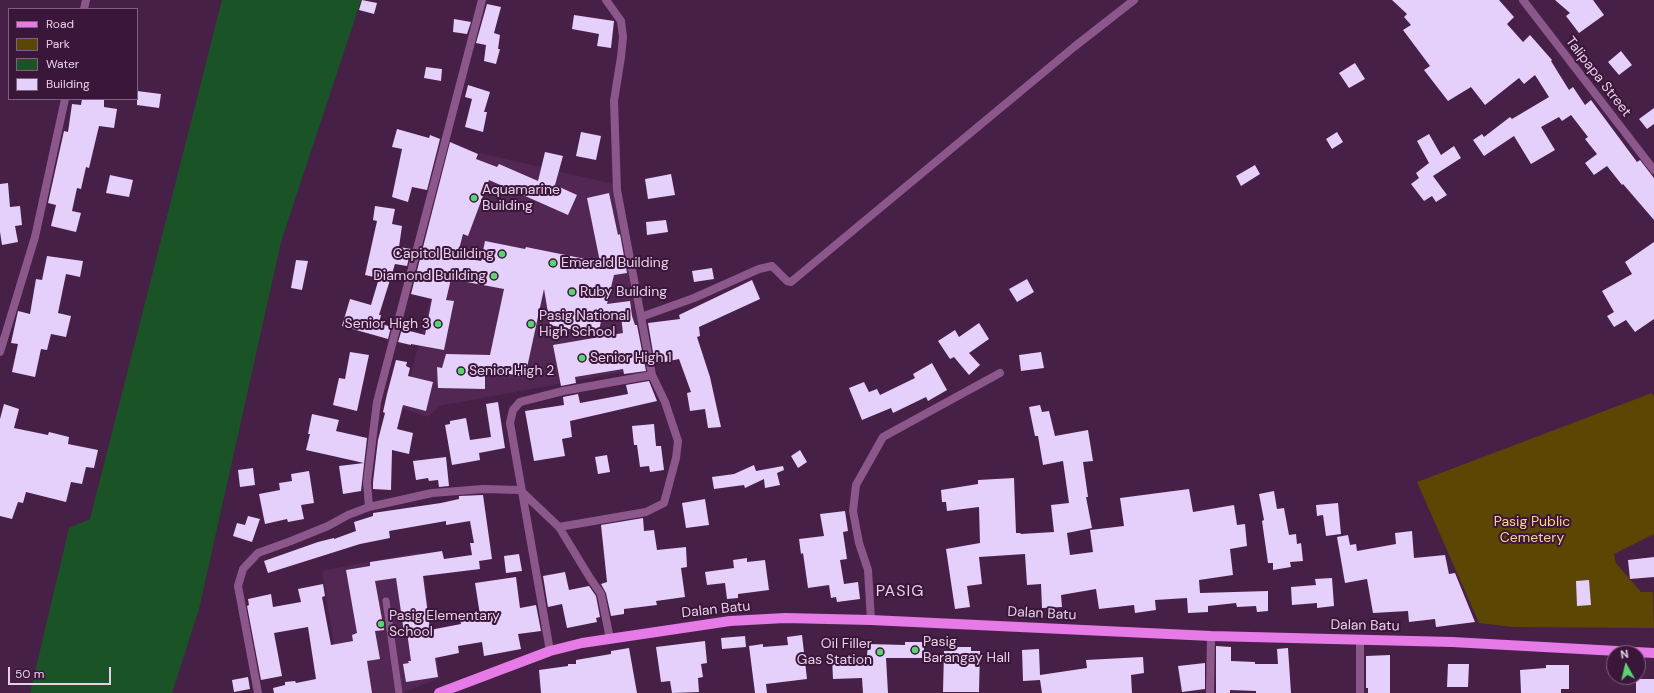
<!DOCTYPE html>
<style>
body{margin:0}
#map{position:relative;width:1654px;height:693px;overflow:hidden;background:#462046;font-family:"DM Sans",sans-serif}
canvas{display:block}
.legend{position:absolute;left:8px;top:8px;width:130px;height:92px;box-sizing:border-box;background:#3b163b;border:1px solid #806080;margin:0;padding:5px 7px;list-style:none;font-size:12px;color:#e8d0e7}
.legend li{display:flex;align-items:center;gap:8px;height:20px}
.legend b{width:20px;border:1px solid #806080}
.north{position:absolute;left:1606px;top:645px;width:40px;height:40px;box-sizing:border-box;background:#3b163b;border:1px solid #806080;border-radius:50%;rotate:352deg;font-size:11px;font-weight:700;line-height:16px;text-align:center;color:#e8d0e7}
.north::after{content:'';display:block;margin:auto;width:14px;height:18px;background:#59d56f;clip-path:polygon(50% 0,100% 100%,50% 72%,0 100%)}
.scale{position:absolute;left:8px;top:667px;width:103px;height:18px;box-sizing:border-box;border:2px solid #e8d0e7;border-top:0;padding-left:5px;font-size:12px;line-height:14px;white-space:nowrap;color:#e8d0e7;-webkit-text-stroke:3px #3b163b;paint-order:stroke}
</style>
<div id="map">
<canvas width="1654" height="693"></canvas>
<ul class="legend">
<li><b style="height:5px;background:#e67ae6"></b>Road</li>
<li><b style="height:11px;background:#5c4603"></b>Park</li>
<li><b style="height:11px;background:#1a5426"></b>Water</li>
<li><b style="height:11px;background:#e5cffb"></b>Building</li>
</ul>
<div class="north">N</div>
<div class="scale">50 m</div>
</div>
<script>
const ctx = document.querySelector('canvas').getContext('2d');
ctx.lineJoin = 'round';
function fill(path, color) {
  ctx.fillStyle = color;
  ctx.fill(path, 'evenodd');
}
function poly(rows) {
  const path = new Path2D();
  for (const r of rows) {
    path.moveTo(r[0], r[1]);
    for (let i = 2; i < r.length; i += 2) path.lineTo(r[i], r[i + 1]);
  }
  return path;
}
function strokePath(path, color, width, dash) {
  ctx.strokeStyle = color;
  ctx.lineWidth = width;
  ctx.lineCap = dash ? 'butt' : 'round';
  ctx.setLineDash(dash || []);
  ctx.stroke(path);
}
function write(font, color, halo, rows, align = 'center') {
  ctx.font = font + ' "DM Sans",sans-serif';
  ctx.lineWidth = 4;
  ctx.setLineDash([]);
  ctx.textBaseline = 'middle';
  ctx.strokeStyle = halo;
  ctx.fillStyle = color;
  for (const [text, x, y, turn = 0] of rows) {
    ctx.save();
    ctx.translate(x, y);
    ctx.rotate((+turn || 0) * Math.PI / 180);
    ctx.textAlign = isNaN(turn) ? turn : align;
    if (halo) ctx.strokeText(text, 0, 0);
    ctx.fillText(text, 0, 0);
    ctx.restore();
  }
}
const built = poly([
 [480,153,613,184,645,368,439,406,428,417,402,408,444,248],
 [420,552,440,678,402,693,342,693,322,571]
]);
const green = poly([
 [1652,393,1654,397,1654,534,1614,554,1616,563,1641,592,1653,592,1654,628,1513,627,1479,623,1417,482]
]);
const water = poly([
 [222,0,361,0,281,242,199,609,172,693,30,693,69,528,90,519]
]);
const building = poly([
 [362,0,377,3,374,14,359,10],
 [1392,0,1499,0,1514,17,1507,24,1523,42,1530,35,1552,60,1551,61,1569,90,1573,87,1585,105,1591,100,1637,162,1640,160,1654,178,1654,220,1623,184,1622,185,1607,166,1594,175,1585,163,1597,154,1585,139,1588,137,1571,115,1562,121,1559,117,1541,127,1555,150,1531,164,1514,136,1484,156,1473,140,1482,134,1484,137,1510,117,1512,119,1549,97,1535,75,1524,84,1519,78,1485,105,1471,87,1448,101,1424,70,1430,66,1403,30,1411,25,1404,17,1407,14],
 [1555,0,1593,0,1604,15,1579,33,1566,16,1570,13],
 [487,4,501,7,494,33,500,35,498,49,500,49,496,64,484,61,486,45,476,43],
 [574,15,614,21,611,48,597,46,599,34,572,29],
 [454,19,471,22,467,34,453,32],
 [1621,51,1632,65,1619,75,1608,62],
 [1355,63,1365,79,1349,88,1339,73],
 [426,67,442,69,441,81,424,78],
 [468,85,490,92,484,112,487,112,483,132,465,127,472,99,465,97],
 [137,91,161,94,159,108,137,105],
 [82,99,104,99,104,107,117,109,114,128,99,126,89,168,86,167,81,189,77,188,72,211,81,213,76,232,51,226,56,205,48,203,64,131,68,132,72,104,81,105],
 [1654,108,1654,124,1647,129,1639,119],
 [397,129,429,138,430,135,440,139,427,190,412,187,408,202,392,197,402,149,392,147],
 [581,132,601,136,596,160,576,156],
 [1337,132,1343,142,1332,149,1326,139],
 [1429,134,1441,155,1454,146,1461,158,1433,176,1447,195,1436,202,1432,196,1424,201,1411,184,1419,178,1416,173,1429,163,1417,141],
 [450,142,478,154,476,159,497,167,499,164,538,181,545,152,563,156,555,185,577,195,568,215,489,180,468,236,463,234,457,257,481,261,485,241,525,249,526,247,600,262,587,198,609,193,618,235,620,234,627,273,614,275,607,304,630,301,632,316,635,325,637,325,646,371,624,374,623,369,575,377,576,383,561,386,553,345,623,333,621,316,603,312,598,335,550,325,544,289,525,377,485,369,485,389,438,388,437,367,442,368,446,354,490,355,504,289,451,279,446,300,454,301,444,350,411,344,411,345,398,342,402,329,425,335,432,299,411,294],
 [1255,165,1260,174,1241,186,1236,176],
 [671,174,675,195,648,199,645,179],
 [110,175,133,180,129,197,106,193],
 [8,183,10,207,20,206,22,225,15,226,18,242,2,245,0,232,0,184],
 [375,206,395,209,392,224,402,226,399,247,411,249,407,266,395,264,379,315,381,315,379,323,391,327,388,339,342,326,350,299,371,305,379,278,365,275,377,221,373,220],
 [666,220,668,232,647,235,646,222],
 [1654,242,1654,319,1635,332,1626,320,1614,327,1607,316,1614,312,1602,291,1632,274,1625,262],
 [47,256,83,261,80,277,66,274,58,313,71,316,66,337,51,334,47,350,41,349,35,377,12,372,18,344,11,343,18,311,30,314,36,279,42,280],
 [296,260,308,261,302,290,291,288],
 [712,268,714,279,694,282,692,271],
 [1027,279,1034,292,1017,302,1009,289],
 [752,280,760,299,699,327,700,336,697,337,710,377,721,427,708,428,705,409,690,411,687,393,691,392,679,359,655,364,648,323,680,319,679,315],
 [979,323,989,339,969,353,980,365,969,375,954,357,950,359,938,341,955,330,959,337],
 [350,352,369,355,357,411,333,405,339,378,345,379],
 [1041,352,1044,368,1021,371,1019,355],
 [396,360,407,362,406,366,410,368,408,376,433,382,426,411,403,405,397,429,413,433,409,454,392,450,391,490,373,489,373,482,378,440,385,413,383,412,387,394],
 [932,363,947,390,928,401,926,397,893,413,891,408,862,420,849,388,864,382,869,392,877,389,880,395,915,378,913,374],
 [649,381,657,401,570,421,572,437,562,439,565,456,534,461,525,411,564,405,563,397,578,394,580,403,628,394,626,385],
 [498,402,505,448,479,453,480,460,452,465,445,425,450,424,450,421,466,418,470,440,491,437,486,404],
 [4,404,19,409,14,428,48,435,49,432,69,437,68,444,98,450,94,468,86,467,82,484,71,482,66,502,26,492,23,503,18,502,12,519,0,516,0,419],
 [1040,405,1042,412,1049,411,1055,436,1088,430,1093,461,1083,462,1088,497,1086,497,1092,528,1067,533,1070,555,1093,552,1090,530,1124,526,1120,498,1189,489,1193,512,1234,505,1237,525,1245,524,1247,546,1230,549,1233,575,1199,580,1200,593,1268,591,1268,611,1257,612,1256,606,1237,607,1236,603,1208,606,1208,612,1188,613,1187,598,1155,600,1156,610,1135,613,1134,605,1099,609,1096,589,1061,595,1062,607,1042,608,1041,584,1027,585,1025,554,979,557,982,584,967,586,970,607,955,609,946,549,980,543,979,507,947,511,946,502,942,502,941,490,978,484,978,480,1014,478,1016,533,1020,533,1021,534,1054,532,1051,505,1069,503,1063,461,1043,465,1038,436,1035,436,1029,407],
 [312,414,339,420,336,431,367,438,361,491,343,494,339,466,364,463,306,450,310,434,308,434],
 [654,424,656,446,661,446,664,470,650,472,649,466,640,467,637,445,634,445,632,426],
 [800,450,807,462,798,468,791,456],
 [607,455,610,472,598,474,595,457],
 [446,457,449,486,439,487,438,480,429,481,428,478,416,480,413,461],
 [754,465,756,471,783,466,784,470,777,473,780,485,765,488,764,479,745,488,744,485,714,489,712,477,734,474],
 [253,468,255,485,240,487,238,470],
 [309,471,314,503,301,505,304,519,288,522,287,519,265,524,259,494,280,490,279,483,292,481,291,474],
 [1274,491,1277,509,1284,508,1289,535,1296,534,1297,544,1301,543,1303,561,1290,562,1291,567,1273,570,1273,563,1268,563,1262,521,1264,520,1259,494],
 [483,495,492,559,479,561,480,569,423,576,430,630,461,624,460,619,480,615,475,583,516,577,520,608,536,605,541,631,518,634,521,649,484,656,482,642,458,646,459,653,435,658,438,677,406,682,403,664,409,663,408,661,411,661,407,632,404,632,396,578,375,581,384,630,375,631,380,659,367,661,372,693,274,693,273,688,285,685,285,682,295,681,296,683,316,679,308,627,274,633,282,676,261,680,247,606,249,605,248,599,271,594,273,607,301,602,298,589,323,584,325,596,322,597,331,645,353,641,352,635,357,633,346,570,370,566,370,562,442,551,444,559,472,555,470,543,474,543,470,521,446,525,446,521,389,531,390,538,360,544,268,573,264,561,318,542,334,538,334,539,356,531,354,522,373,516,373,513,441,503,459,499,459,496],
 [705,499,709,525,686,528,682,503],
 [1338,503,1341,534,1326,536,1323,515,1317,516,1316,505],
 [845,511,848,531,843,532,847,559,840,560,844,584,858,582,860,599,837,602,836,597,831,598,829,585,808,588,803,553,801,554,799,539,824,536,820,514],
 [248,516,260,519,252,542,233,536,237,523,245,525],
 [643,518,644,531,654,530,657,550,686,547,687,567,681,568,685,597,656,601,657,605,624,609,624,614,611,616,606,593,601,584,607,582,601,525],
 [1412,531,1414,558,1445,555,1449,574,1455,573,1475,622,1436,627,1435,619,1409,622,1408,611,1373,613,1367,579,1345,583,1337,537,1348,535,1350,545,1356,544,1357,551,1396,544,1395,533],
 [519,554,522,571,506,573,504,556],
 [1654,557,1654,577,1630,579,1628,560],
 [747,558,747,562,765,560,769,590,738,594,738,598,727,599,725,583,707,585,705,572,734,568,733,560],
 [565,572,569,590,589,586,596,596,600,617,596,618,597,622,567,628,562,604,548,607,543,576],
 [1332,578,1334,606,1317,608,1317,603,1292,605,1291,587,1316,585,1315,579],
 [1589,580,1591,605,1577,606,1576,581],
 [802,635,807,679,766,684,767,693,755,693,749,646,763,644,763,647,788,645,787,637],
 [745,636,746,647,722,649,721,638],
 [705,641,707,663,701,664,703,677,698,678,699,692,672,693,670,681,661,682,656,647],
 [905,642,924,642,924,658,886,658,888,693,863,693,862,678,833,679,832,658,867,656,868,644,905,645],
 [1216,646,1231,647,1231,661,1255,662,1255,664,1278,664,1277,649,1288,648,1291,693,1256,693,1256,691,1230,690,1230,693,1216,693],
 [954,647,971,647,971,651,980,651,979,692,943,692,944,651,954,651],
 [629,648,637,693,541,693,539,670,568,666,568,664,576,664,576,660,611,654,611,651],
 [1039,649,1040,675,1087,668,1086,660,1143,657,1144,673,1131,675,1132,693,1042,693,1040,680,1023,681,1022,650],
 [1390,655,1390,693,1368,693,1368,688,1366,688,1366,656],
 [1205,663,1205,689,1182,692,1178,666],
 [1448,664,1469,664,1468,687,1447,687],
 [1546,665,1569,665,1569,689,1561,689,1561,693,1521,693,1520,670,1546,668],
 [248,677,250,689,234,692,232,680],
 [1636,679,1654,679,1654,693,1636,693]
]);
const service = poly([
 [386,601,399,693]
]);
const minor = poly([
 [1523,0,1654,170],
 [84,9,86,0],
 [641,317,694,298,759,269,772,266,787,281,791,282,1074,47,1134,0],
 [0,352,35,237,65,99],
 [369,507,367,482,377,402,482,0],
 [559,527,646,512,664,503,676,458,678,441,665,402,652,375],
 [871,620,868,570,859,543,853,511,856,485,883,437,1000,373],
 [550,651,510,423,513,410,520,402,563,391,652,375,617,190,614,101,621,57,623,37,621,21,606,0],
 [258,693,238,586,243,569,258,553,291,541,328,526,348,515,369,507,432,493,483,489,520,490,559,527,590,578,601,594,610,639],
 [1210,693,1211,636],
 [1360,693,1360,641]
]);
const primary = poly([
 [439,693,550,651,582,643,730,621,785,618,871,620,1211,636,1452,642,1654,653]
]);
const markers = [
 [474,198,4,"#59d56f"],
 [502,254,4,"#59d56f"],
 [553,263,4,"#59d56f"],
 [494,276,4,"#59d56f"],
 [572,292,4,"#59d56f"],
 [438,324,4,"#59d56f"],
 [531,324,4,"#59d56f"],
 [582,358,4,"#59d56f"],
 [461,371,4,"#59d56f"],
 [381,624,4,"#59d56f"],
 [915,650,4,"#59d56f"],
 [880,652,4,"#59d56f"]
];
const streetNames = [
 ["Talipapa Street",1598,77,52],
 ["Dalan Batu",716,610,-6],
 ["Dalan Batu",1042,614,3],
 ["Dalan Batu",1365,626,1]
];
const poiNames = [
 ["Aquamarine",482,190],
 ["Building",482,206],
 ["Capitol Building",494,254,"right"],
 ["Emerald Building",561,263],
 ["Diamond Building",486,276,"right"],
 ["Ruby Building",580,292],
 ["Pasig National",539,316],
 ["High School",539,332],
 ["Senior High 3",430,324,"right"],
 ["Senior High 1",590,358],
 ["Senior High 2",469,371],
 ["Pasig Elementary",389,616],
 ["School",389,632],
 ["Pasig",923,642],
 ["Barangay Hall",923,658],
 ["Oil Filler",872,644,"right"],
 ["Gas Station",872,660,"right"]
];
const parkNames = [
 ["Pasig Public",1532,522],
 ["Cemetery",1532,538]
];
const quarterNames = [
 ["PASIG",900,592]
];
fill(built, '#532753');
fill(green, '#5c4603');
fill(water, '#1a5426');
fill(building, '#e5cffb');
strokePath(service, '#8c588c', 7);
strokePath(minor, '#8c588c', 8);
strokePath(primary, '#e67ae6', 10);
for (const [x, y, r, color] of markers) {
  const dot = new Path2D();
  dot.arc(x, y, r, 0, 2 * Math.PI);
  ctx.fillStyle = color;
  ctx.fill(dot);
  strokePath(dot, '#3b163b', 1.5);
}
write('14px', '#e8d0e7', '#3b163b', streetNames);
write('14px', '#e8d0e7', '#3b163b', poiNames, 'left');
write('14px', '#fcd780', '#3b163b', parkNames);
ctx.letterSpacing = '1px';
write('16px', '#e8d0e7', '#3b163b', quarterNames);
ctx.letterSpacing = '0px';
</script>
